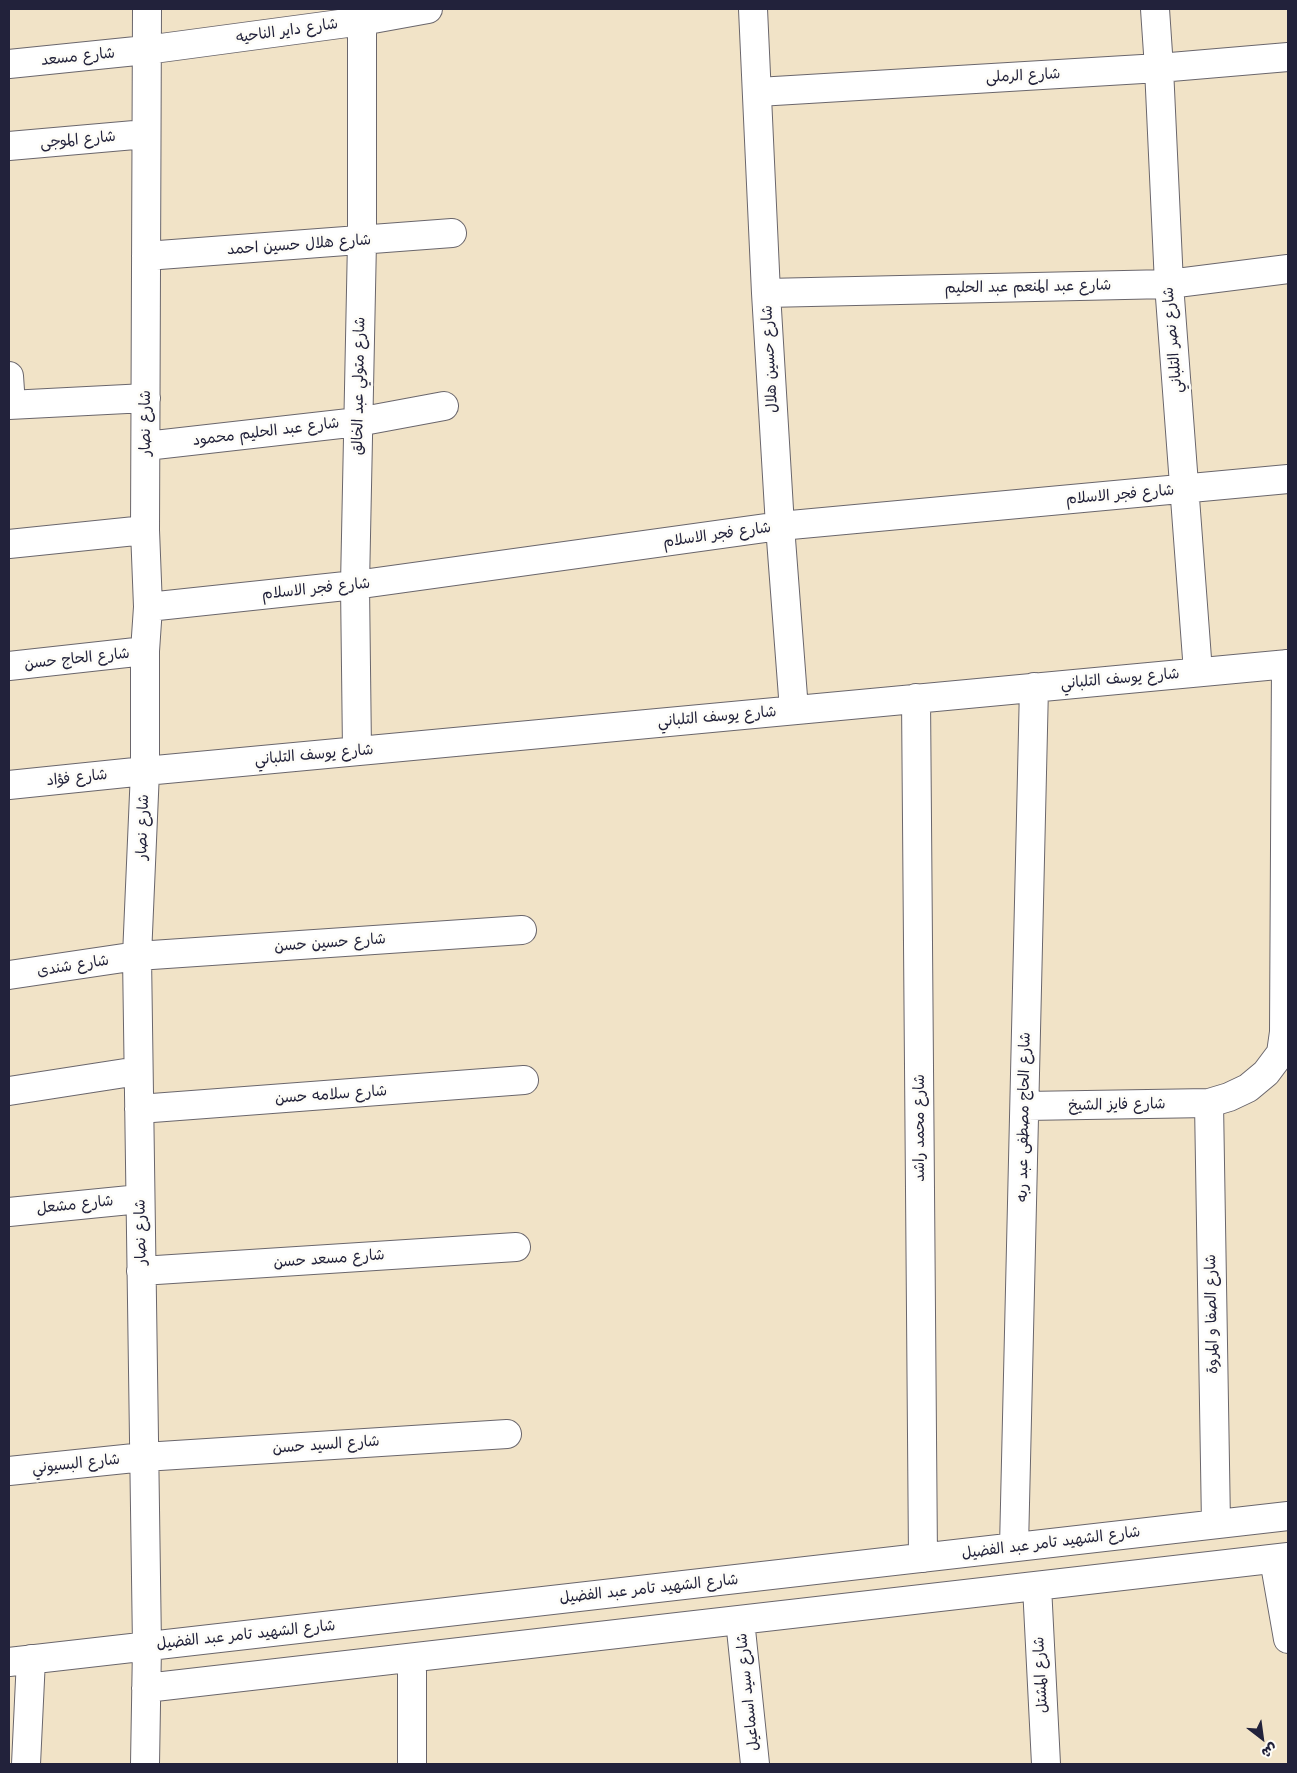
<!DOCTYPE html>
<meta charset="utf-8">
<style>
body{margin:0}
#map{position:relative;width:1297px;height:1773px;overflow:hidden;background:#f1e3c7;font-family:"Playpen Sans","Playpen Sans Arabic",sans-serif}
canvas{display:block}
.frame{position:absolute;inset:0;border:10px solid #22223b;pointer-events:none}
.north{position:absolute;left:1237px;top:1713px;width:50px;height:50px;-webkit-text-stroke:4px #fdfcf7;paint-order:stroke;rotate:150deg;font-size:14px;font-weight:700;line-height:20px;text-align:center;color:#22223b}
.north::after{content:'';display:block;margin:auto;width:18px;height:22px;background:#22223b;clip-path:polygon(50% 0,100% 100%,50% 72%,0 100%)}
</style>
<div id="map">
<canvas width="1297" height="1773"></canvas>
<div class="frame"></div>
<div class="north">ش</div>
</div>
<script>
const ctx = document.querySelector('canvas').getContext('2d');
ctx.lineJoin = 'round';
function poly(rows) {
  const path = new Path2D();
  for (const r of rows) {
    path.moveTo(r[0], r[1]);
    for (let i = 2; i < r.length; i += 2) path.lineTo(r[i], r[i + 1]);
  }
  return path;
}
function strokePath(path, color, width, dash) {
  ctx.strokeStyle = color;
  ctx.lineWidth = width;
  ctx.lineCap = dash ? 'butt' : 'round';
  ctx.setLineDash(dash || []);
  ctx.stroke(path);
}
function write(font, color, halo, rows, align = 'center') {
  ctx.font = font + ' "Playpen Sans","Playpen Sans Arabic",sans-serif';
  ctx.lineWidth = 5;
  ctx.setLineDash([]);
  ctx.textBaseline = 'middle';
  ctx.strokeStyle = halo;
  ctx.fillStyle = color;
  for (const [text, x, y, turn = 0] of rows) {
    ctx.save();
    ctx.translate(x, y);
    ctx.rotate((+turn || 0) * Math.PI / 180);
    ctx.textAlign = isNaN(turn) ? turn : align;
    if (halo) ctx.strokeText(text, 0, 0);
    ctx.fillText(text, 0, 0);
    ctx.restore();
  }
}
const minor = poly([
 [753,9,766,293,780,526,794,710],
 [1155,9,1159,68,1169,284,1198,672],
 [9,64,146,50,362,21,428,9],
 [758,92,1159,68,1288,57],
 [9,146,146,134],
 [146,256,452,233],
 [766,293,1169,284,1288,269],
 [9,376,11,405],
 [9,405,146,398],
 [146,446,358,422,444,406],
 [9,544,145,530],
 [148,607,355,585,780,526,1288,479],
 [9,666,145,651],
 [916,698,923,1558],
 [357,751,355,585,362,241,362,21],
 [9,785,145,771,1288,664],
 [9,975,137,956,522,930],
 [9,1091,138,1071],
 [1209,1103,1216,1524],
 [1025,1106,1209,1103,1229,1097,1248,1088,1266,1073,1281,1053,1284,1032,1286,664],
 [139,1109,524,1080],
 [9,1212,140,1199],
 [141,1271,516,1247],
 [9,1471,144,1457,507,1434],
 [1014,1547,1034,687],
 [1274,1559,1288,1639],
 [1037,1586,1046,1764],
 [740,1620,755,1764],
 [412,1658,412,1764],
 [9,1662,1288,1516],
 [146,1688,1288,1557],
 [26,1764,31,1659],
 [145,1764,147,1646,137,956,145,771,145,651,148,607,145,530,147,9]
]);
const streetNames = [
 ["شارع داير الناحيه",287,31,-8],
 ["شارع مسعد",78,57,-6],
 ["شارع الرملى",1023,76,-3],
 ["شارع الموجى",78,140,-5],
 ["شارع هلال حسين احمد",299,245,-4],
 ["شارع عبد المنعم عبد الحليم",1028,287,-1],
 ["شارع نصر التلباني",1173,340,-95],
 ["شارع حسين هلال",770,359,-93],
 ["شارع متولي عبد الخالق",359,386,-89],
 ["شارع نصار",146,423,-90],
 ["شارع عبد الحليم محمود",266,432,-7],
 ["شارع فجر الاسلام",1120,495,-5],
 ["شارع فجر الاسلام",717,535,-8],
 ["شارع فجر الاسلام",316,589,-6],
 ["شارع الحاج حسن",77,659,-6],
 ["شارع يوسف التلباني",1120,679,-5],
 ["شارع يوسف التلباني",717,717,-5],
 ["شارع يوسف التلباني",314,755,-5],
 ["شارع فؤاد",77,778,-6],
 ["شارع نصار",143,827,-88],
 ["شارع حسين حسن",330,943,-4],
 ["شارع شندى",73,966,-9],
 ["شارع سلامه حسن",331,1095,-4],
 ["شارع فايز الشيخ",1117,1105,-1],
 ["شارع الحاج مصطفى عبد ربه",1024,1117,-89],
 ["شارع محمد راشد",920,1128,-90],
 ["شارع مشعل",75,1205,-6],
 ["شارع نصار",141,1232,-91],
 ["شارع مسعد حسن",329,1259,-4],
 ["شارع الصفا و المروة",1212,1314,-91],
 ["شارع السيد حسن",326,1445,-4],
 ["شارع البسيوني",76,1464,-6],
 ["شارع الشهيد تامر عبد الفضيل",1051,1543,-7],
 ["شارع الشهيد تامر عبد الفضيل",649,1589,-6],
 ["شارع الشهيد تامر عبد الفضيل",246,1635,-6],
 ["شارع المشتل",1041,1675,-93],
 ["شارع سيد اسماعيل",748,1692,-96]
];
strokePath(minor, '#6a666c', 30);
strokePath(minor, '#fff', 28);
write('15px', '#22223b', '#fdfcf7', streetNames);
</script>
